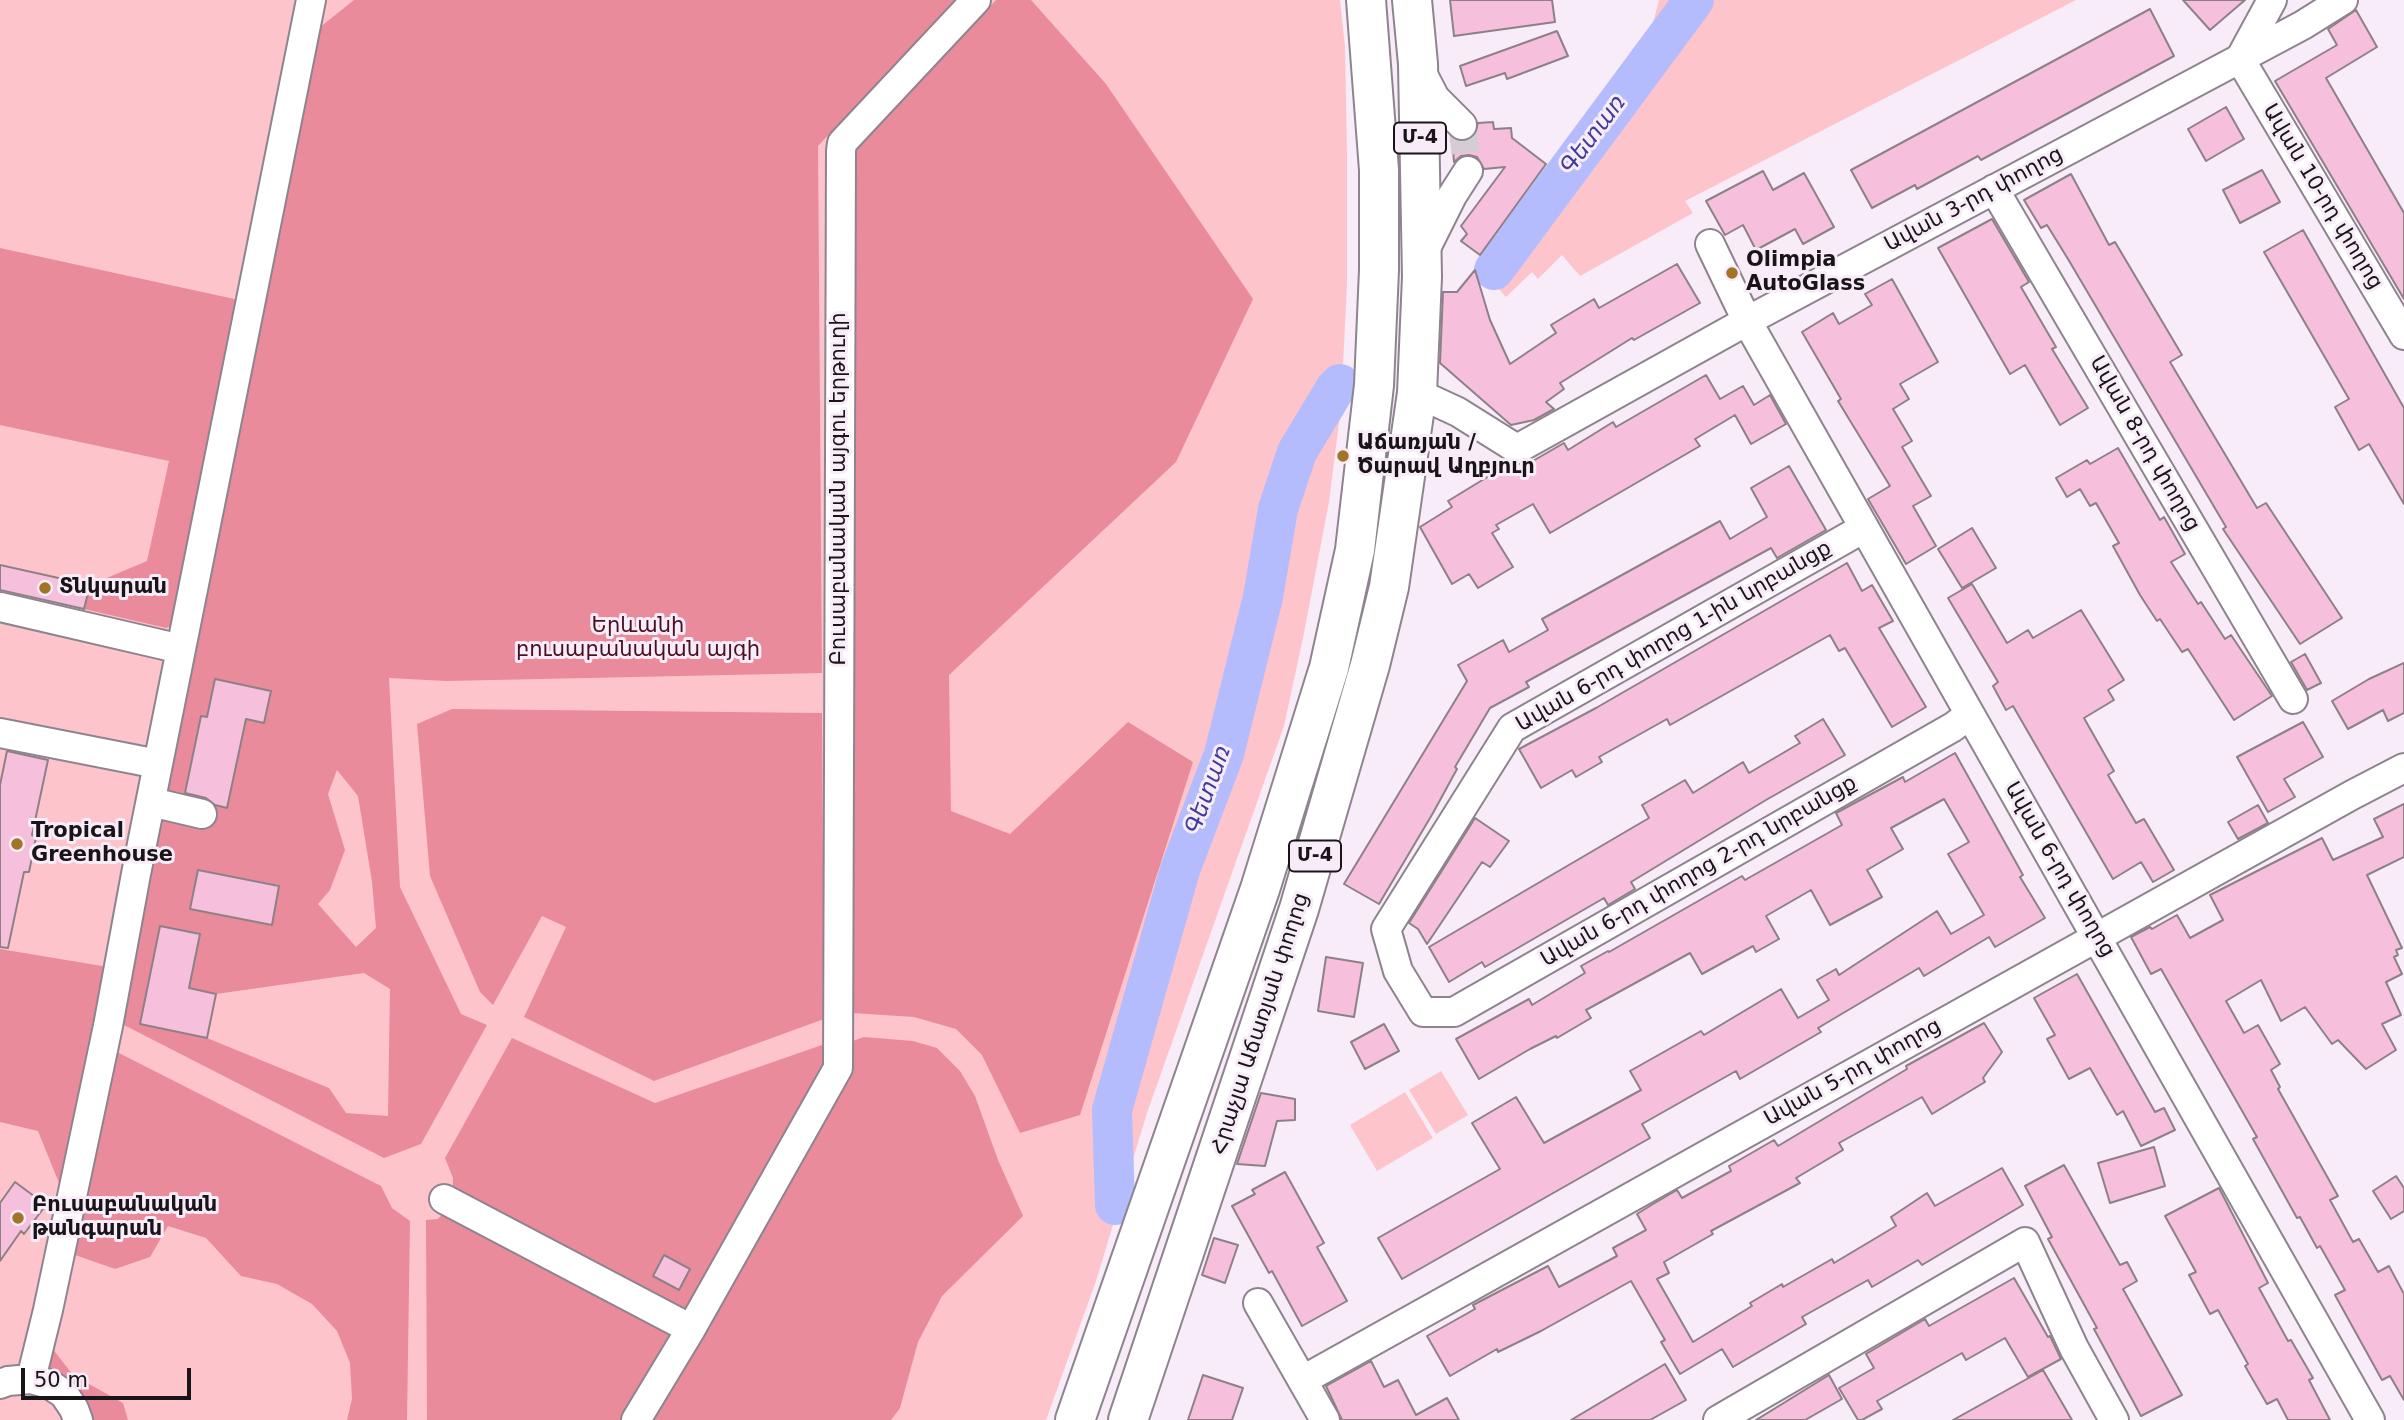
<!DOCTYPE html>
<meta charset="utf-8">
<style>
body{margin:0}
#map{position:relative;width:2404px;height:1420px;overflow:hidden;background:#f7ecf8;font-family:"DejaVu Sans",sans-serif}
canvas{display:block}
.scale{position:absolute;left:21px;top:1368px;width:170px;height:32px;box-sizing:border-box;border:4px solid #181418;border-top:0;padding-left:9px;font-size:21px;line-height:24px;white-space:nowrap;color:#181418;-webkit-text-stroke:5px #f7ecf8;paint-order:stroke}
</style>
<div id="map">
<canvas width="2404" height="1420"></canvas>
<div class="scale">50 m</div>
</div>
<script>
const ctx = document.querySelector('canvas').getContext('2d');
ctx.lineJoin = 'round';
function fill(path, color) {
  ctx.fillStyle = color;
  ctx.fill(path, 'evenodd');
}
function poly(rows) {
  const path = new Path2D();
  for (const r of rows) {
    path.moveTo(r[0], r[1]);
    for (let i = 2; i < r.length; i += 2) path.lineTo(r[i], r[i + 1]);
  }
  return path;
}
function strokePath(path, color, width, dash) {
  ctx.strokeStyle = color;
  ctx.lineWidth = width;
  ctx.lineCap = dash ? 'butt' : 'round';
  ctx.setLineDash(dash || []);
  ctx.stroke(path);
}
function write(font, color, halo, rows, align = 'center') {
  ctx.font = font + ' "DejaVu Sans","Noto Sans Armenian",sans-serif';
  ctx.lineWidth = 6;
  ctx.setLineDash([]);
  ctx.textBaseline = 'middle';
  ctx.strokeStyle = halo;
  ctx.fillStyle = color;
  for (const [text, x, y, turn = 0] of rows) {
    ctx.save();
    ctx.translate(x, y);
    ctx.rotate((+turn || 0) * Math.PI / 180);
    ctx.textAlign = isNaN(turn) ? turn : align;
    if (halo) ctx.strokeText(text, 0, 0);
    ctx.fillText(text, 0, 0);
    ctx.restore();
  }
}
const green = poly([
 [0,0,1340,0,1345,47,1347,153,1347,284,1341,406,1329,502,1303,638,1284,726,1147,1113,1096,1281,1046,1420,0,1420],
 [1659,0,2076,0,1685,201,1693,213,1580,276,1562,255,1538,279,1532,272,1506,297,1480,268,1647,46],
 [1441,1071,1468,1115,1436,1134,1409,1090],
 [1405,1092,1433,1138,1377,1171,1350,1125]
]);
const forest = poly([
 [354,0,955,0,818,146,822,673,446,681,389,678,400,887,461,1014,487,1025,421,1144,384,1158,122,1024,319,28],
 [216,679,271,691,264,723,208,711],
 [201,716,244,726,227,807,184,798],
 [337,770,358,796,372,882,376,928,356,947,318,904,330,890,345,850,328,794],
 [198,870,279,885,271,924,190,909],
 [160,926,200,934,189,988,216,994,364,973,390,989,388,1116,346,1113,329,1088,207,1038,140,1024],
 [996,0,1031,0,1106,84,1253,299,1176,462,949,675,951,811,1010,834,1128,722,1193,762,1080,1115,1020,1133,982,1055,956,1029,914,1017,852,1013,854,148],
 [0,248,239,300,173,625,166,628,84,609,90,585,147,561,169,461,0,425],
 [452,709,822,713,824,1019,654,1081,524,1017,566,927,542,916,493,1005,480,992,430,876,417,724],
 [0,949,108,967,59,1183,38,1131,0,1122],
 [864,1037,913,1041,937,1048,960,1071,975,1096,998,1160,1023,1216,942,1296,918,1342,900,1408,891,1420,647,1420,850,1042],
 [512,1038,655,1103,822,1045,826,1063,689,1316,453,1194,453,1178,445,1158],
 [665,1256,690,1269,679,1289,654,1276],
 [115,1051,381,1186,392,1208,410,1221,407,1420,347,1420,352,1399,350,1363,337,1331,312,1304,277,1284,241,1276,206,1238,168,1226,150,1257,115,1269,75,1255],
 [447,1209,672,1334,620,1420,427,1420,426,1220,438,1219],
 [52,1348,73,1375,123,1403,128,1420,89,1420,43,1373]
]);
const river = poly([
 [1494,270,1694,0],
 [1115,1205,1112,1110,1180,870,1224,754,1263,597,1278,509,1297,452,1335,389,1340,384]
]);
const building = poly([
 [1450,0,1552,0,1555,22,1454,36,1450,0],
 [2183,0,2245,0,2210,30,2183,0],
 [2150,9,2174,56,1981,160,1978,156,1917,189,1915,185,1872,208,1851,170,2150,9],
 [2356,10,2377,47,2326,78,2404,213,2404,299,2275,81,2337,45,2328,29,2356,10],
 [1557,31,1568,56,1507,79,1505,73,1466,86,1460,66,1557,31],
 [2226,107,2244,139,2206,161,2188,129,2226,107],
 [1493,122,1494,129,1511,128,1512,138,1546,164,1480,255,1461,241,1467,234,1461,226,1505,167,1484,169,1477,157,1469,155,1461,156,1454,162,1452,138,1458,141,1467,141,1474,136,1478,123,1493,122],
 [2262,170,2280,202,2240,223,2223,190,2262,170],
 [1763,171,1773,190,1804,173,1834,227,1803,244,1795,229,1756,250,1743,225,1725,235,1706,201,1763,171],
 [2071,174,2109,245,2115,242,2182,355,2170,362,2257,508,2266,503,2342,618,2300,644,2223,529,2226,527,2068,259,2047,225,2041,228,2024,200,2071,174],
 [1992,219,2029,282,2021,287,2056,347,2052,349,2088,408,2060,425,2025,365,2010,374,1938,248,1992,219],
 [2303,230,2404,408,2404,504,2369,444,2359,450,2335,407,2349,399,2264,252,2303,230],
 [1677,264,1700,303,1634,340,1632,338,1560,383,1564,389,1546,402,1554,409,1534,420,1511,425,1440,363,1443,292,1457,292,1475,270,1490,320,1510,364,1556,333,1551,325,1594,299,1599,308,1677,264],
 [1892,279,1938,362,1900,384,1909,399,1893,409,1912,441,1902,447,1931,496,1913,506,1936,546,1906,564,1868,499,1890,486,1838,401,1841,399,1802,332,1833,313,1839,324,1872,305,1865,294,1892,279],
 [1706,375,1720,399,1743,386,1754,405,1770,395,1786,424,1751,444,1735,415,1695,439,1700,446,1550,533,1533,504,1496,525,1499,529,1492,533,1513,567,1478,588,1469,574,1452,584,1420,527,1452,507,1448,501,1507,465,1512,473,1564,443,1568,450,1613,422,1616,427,1706,375],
 [2118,448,2160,520,2164,517,2185,554,2171,562,2198,604,2201,602,2225,639,2231,635,2272,696,2234,720,2188,649,2182,652,2160,619,2157,621,2140,595,2113,546,2119,543,2096,503,2090,506,2080,489,2067,497,2056,478,2087,460,2090,464,2118,448],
 [1789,466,1826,530,1777,558,1771,548,1526,682,1529,687,1490,708,1455,767,1457,769,1433,813,1379,904,1344,884,1467,681,1458,665,1503,640,1509,652,1548,630,1542,619,1720,521,1730,539,1767,517,1751,488,1789,466],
 [1972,528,1996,568,1962,588,1938,549,1972,528],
 [1847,563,1862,591,1872,585,1893,621,1879,628,1926,707,1892,727,1845,648,1839,651,1830,635,1670,725,1667,719,1599,757,1602,762,1576,777,1572,770,1541,788,1519,749,1596,708,1847,563],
 [0,565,90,585,84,609,0,590,0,565],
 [1972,584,2007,643,2028,630,2033,638,2081,610,2124,680,2108,690,2114,700,2084,718,2114,771,2108,775,2136,823,2144,819,2174,870,2153,882,2141,862,2113,879,2013,706,2006,710,1993,686,1998,682,1948,598,1972,584],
 [2305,654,2321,683,2307,690,2291,662,2305,654],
 [2404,663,2404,713,2388,721,2383,710,2348,729,2332,701,2369,679,2404,663],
 [215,679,271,691,264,723,246,719,227,808,215,805,206,798,185,793,201,716,207,717,215,679],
 [1823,719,1845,755,1766,800,1631,882,1635,889,1608,905,1604,898,1485,967,1482,962,1449,982,1429,947,1649,818,1642,805,1685,780,1693,793,1743,762,1749,773,1800,743,1795,736,1823,719],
 [2303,722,2323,757,2284,779,2295,797,2268,812,2237,757,2303,722],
 [7,751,48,760,32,835,36,837,29,872,24,872,8,948,0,947,0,785,7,751],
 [1955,753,2023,875,2020,877,2045,918,1995,947,1989,937,1924,976,1919,968,1818,1028,1821,1032,1740,1079,1736,1071,1688,1098,1642,1124,1650,1138,1402,1279,1378,1238,1500,1169,1472,1123,1516,1097,1544,1143,1641,1090,1630,1071,1701,1031,1704,1035,1781,989,1798,1018,1829,1000,1817,980,1836,969,1839,975,1937,911,1951,934,1984,915,1948,854,1969,842,1944,799,1891,828,1903,849,1867,870,1882,897,1830,925,1811,890,1766,916,1779,939,1756,952,1753,946,1702,974,1690,953,1586,1010,1591,1018,1557,1038,1556,1036,1530,1049,1479,1079,1456,1039,1529,999,1532,1005,1585,973,1581,966,1608,951,1609,952,1742,876,1745,880,1842,825,1836,813,1903,777,1905,782,1955,753],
 [2404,804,2404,857,2367,875,2402,948,2396,950,2398,955,2394,957,2402,974,2386,982,2401,1015,2382,1024,2396,1050,2366,1069,2338,1040,2332,1044,2305,1007,2281,1021,2261,980,2226,1001,2244,1033,2258,1025,2280,1064,2271,1070,2280,1087,2278,1089,2338,1196,2330,1200,2353,1242,2359,1239,2378,1272,2389,1266,2404,1294,2404,1400,2390,1376,2382,1380,2335,1295,2345,1290,2320,1246,2317,1248,2300,1217,2297,1218,2253,1139,2257,1137,2161,969,2151,974,2131,937,2150,927,2152,929,2177,915,2190,938,2223,920,2210,895,2322,838,2333,860,2383,837,2374,819,2404,804],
 [2258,805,2268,823,2238,839,2228,822,2258,805],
 [1475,818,1509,841,1490,867,1482,862,1427,944,1418,929,1409,923,1475,818],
 [198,870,279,886,272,925,190,909,198,870],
 [160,926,200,934,189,988,216,994,207,1038,140,1024,160,926],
 [1326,957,1363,963,1354,1017,1318,1011,1326,957],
 [2077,974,2155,1112,2164,1108,2175,1130,2141,1146,2123,1111,2117,1115,2090,1068,2069,1079,2047,1039,2055,1035,2034,998,2077,974],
 [1984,1023,2002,1052,1983,1078,1985,1082,1932,1114,1922,1097,1839,1143,1843,1150,1796,1178,1800,1183,1711,1231,1713,1234,1664,1262,1669,1273,1657,1279,1693,1342,1752,1306,1750,1303,1782,1284,1783,1287,1832,1259,1834,1263,1896,1226,1891,1217,1927,1193,1935,1206,2002,1168,2023,1205,1922,1265,1918,1260,1872,1287,1868,1280,1802,1317,1806,1324,1733,1367,1722,1349,1680,1374,1661,1342,1665,1340,1631,1281,1541,1331,1498,1352,1497,1349,1450,1376,1427,1336,1475,1309,1473,1305,1548,1266,1559,1287,1617,1256,1613,1248,1646,1230,1637,1214,1653,1204,1677,1190,1682,1198,1731,1171,1729,1166,1774,1140,1778,1146,1907,1069,1906,1066,1984,1023],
 [1384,1024,1399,1051,1365,1069,1351,1042,1384,1024],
 [1261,1093,1295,1099,1295,1120,1277,1121,1265,1166,1237,1164,1261,1093],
 [2154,1147,2165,1186,2110,1203,2098,1163,2154,1147],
 [2064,1165,2120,1265,2127,1262,2137,1281,2123,1289,2182,1395,2141,1416,2094,1329,2097,1328,2048,1239,2052,1237,2025,1186,2064,1165],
 [1285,1172,1324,1243,1317,1247,1347,1301,1302,1326,1272,1271,1269,1273,1232,1206,1255,1194,1252,1190,1285,1172],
 [2396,1176,2404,1188,2404,1211,2391,1219,2373,1191,2396,1176],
 [15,1182,46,1205,24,1234,21,1231,0,1261,0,1203,15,1182],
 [2219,1188,2268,1283,2259,1288,2288,1341,2291,1340,2313,1378,2309,1380,2330,1420,2288,1420,2277,1399,2267,1404,2245,1366,2248,1364,2218,1310,2210,1314,2189,1275,2196,1272,2165,1216,2219,1188],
 [1214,1238,1238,1245,1225,1283,1202,1275,1214,1238],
 [664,1255,690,1269,679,1290,653,1276,664,1255],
 [2014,1278,2048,1337,2050,1336,2061,1359,2028,1377,2005,1338,1966,1360,1962,1353,1877,1401,1882,1409,1862,1420,1858,1420,1839,1388,1874,1368,1866,1354,1925,1319,1929,1326,2014,1278],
 [1371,1361,1384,1387,1398,1380,1416,1415,1447,1398,1459,1420,1342,1420,1326,1386,1371,1361],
 [1665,1364,1686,1400,1650,1420,1571,1420,1665,1364],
 [2043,1370,2072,1420,1953,1420,2043,1370],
 [1203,1375,1243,1388,1232,1420,1188,1420,1203,1375],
 [1829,1375,1842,1399,1805,1420,1756,1420,1829,1375]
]);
const minorTunnel = poly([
 [1462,125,1468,171]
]);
const minor = poly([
 [2272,0,2240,59,2404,335],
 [1420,69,1435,98,1462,125],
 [1994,189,2293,699],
 [1710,244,1747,321,2370,1420],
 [1422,256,1452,196,1468,171],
 [1417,393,1458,412,1517,449,1747,321,2303,25,2343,0],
 [1864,528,1512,728,1386,929,1398,971,1423,1012,1454,1012,1953,727,1969,715],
 [0,607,181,649],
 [0,733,158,764],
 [151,802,202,814],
 [444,1199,691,1329],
 [1258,1303,1325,1420],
 [31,1379,48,1310,108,1026,136,874,311,0],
 [1303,1380,2352,795,2404,768],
 [0,1384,8,1381,31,1379,49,1384,64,1394,74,1409,78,1420],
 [636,1420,691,1329,838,1068,841,151,842,143,976,0],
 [1718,1420,2025,1242,2074,1348,2114,1420]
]);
const highway = poly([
 [1075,1420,1260,889,1329,668,1355,550,1374,385,1379,270,1379,170,1366,0],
 [1128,1420,1299,909,1370,665,1389,587,1417,393,1422,277,1418,64,1412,0]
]);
const markers = [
 [1732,273,7,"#a27427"],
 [1343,456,7,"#a27427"],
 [45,588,7,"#a27427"],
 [17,844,7,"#a27427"],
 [18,1218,7,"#a27427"]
];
const shields = [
 [1420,138,52],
 [1315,856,52]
];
const shieldNames = [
 ["Մ-4",1420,138],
 ["Մ-4",1315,856]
];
const streetNames = [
 ["Ավան 10-րդ փողոց",2322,197,59],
 ["Ավան 3-րդ փողոց",1974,200,-28],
 ["Ավան 8-րդ փողոց",2144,444,60],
 ["Բուսաբանական այգու երթուղի",840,489,-90],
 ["Ավան 6-րդ փողոց 1-ին նրբանցք",1674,637,-30],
 ["Ավան 6-րդ փողոց",2059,870,60],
 ["Ավան 6-րդ փողոց 2-րդ նրբանցք",1699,872,-30],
 ["Հրաչյա Աճառյան փողոց",1261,1024,-72],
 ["Ավան 5-րդ փողոց",1853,1073,-29]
];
const poiNames = [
 ["Olimpia",1746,261],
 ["AutoGlass",1746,285],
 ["Աճառյան /",1357,444],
 ["Ծարավ Աղբյուր",1357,468],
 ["Տնկարան",59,588],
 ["Tropical",31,832],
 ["Greenhouse",31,856],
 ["Բուսաբանական",32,1206],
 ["թանգարան",32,1230]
];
const parkNames = [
 ["Երևանի",638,627],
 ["բուսաբանական այգի",638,651]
];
const waterNames = [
 ["Գետառ",1594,135,-53],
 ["Գետառ",1209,790,-70]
];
fill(green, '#fec4cc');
fill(forest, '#ea8b9c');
strokePath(river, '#b5bcfe', 40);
fill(building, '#f6c0dc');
strokePath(building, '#8e8087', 2);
strokePath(minorTunnel, '#d6ccd6', 28, [28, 14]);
strokePath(minor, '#8e848f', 32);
strokePath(highway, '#8e848f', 42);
strokePath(minor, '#fff', 28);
strokePath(highway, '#fff', 38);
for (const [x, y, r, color] of markers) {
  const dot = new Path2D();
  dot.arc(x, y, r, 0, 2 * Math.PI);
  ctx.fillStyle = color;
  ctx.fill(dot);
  strokePath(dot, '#f7ecf8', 2.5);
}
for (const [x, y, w] of shields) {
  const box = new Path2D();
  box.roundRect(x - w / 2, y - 15.5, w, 31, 5);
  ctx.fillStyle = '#f7ecf8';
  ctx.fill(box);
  strokePath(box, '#181418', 2);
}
write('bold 19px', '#181418', null, shieldNames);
write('21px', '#181418', '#f7ecf8', streetNames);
write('bold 21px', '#181418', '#f7ecf8', poiNames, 'left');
write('21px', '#4b1020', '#f7ecf8', parkNames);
write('italic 23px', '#403d9a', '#f7ecf8', waterNames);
</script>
